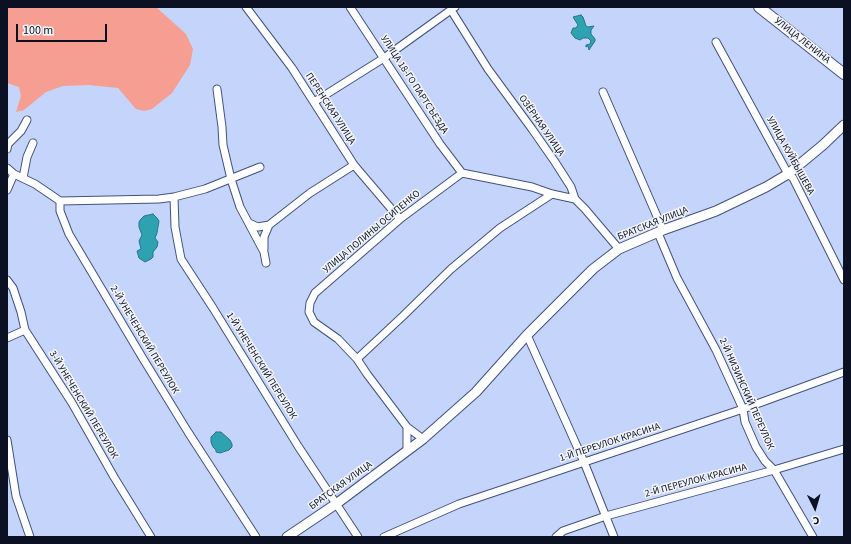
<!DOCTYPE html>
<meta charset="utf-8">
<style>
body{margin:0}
#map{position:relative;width:851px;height:544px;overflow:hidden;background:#c5d4fb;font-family:"Source Sans 3",sans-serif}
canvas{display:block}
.frame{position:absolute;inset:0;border:8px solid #0b1122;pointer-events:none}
.north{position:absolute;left:795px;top:488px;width:40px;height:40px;-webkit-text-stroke:3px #f3f5fa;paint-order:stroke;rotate:175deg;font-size:11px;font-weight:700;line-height:16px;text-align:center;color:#0b1122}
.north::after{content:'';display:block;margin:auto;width:14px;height:18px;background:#0b1122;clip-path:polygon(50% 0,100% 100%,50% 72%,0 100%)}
.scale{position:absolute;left:16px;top:24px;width:91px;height:18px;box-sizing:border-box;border:2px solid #0b1122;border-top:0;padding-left:5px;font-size:12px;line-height:14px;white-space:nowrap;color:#0b1122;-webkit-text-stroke:3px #f3f5fa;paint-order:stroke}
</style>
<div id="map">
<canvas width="851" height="544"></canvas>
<div class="frame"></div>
<div class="north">С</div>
<div class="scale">100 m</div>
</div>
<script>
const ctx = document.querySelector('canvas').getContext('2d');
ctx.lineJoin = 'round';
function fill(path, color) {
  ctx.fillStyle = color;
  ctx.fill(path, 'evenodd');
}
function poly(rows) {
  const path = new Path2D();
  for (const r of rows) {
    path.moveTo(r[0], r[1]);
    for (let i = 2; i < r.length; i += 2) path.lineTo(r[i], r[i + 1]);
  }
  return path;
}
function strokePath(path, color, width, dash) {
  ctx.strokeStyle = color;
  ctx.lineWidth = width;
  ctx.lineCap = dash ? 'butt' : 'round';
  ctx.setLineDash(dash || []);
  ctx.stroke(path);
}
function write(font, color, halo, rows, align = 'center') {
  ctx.font = font + ' "Source Sans 3",sans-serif';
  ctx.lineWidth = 3;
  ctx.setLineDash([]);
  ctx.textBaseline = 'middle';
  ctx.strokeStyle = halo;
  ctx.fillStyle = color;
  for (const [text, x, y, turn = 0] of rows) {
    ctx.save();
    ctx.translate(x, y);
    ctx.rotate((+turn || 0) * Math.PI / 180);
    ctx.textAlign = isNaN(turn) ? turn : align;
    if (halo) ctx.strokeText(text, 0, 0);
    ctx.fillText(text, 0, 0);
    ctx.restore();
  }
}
const green = poly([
 [7,7,156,7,186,34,193,49,190,65,172,93,152,109,144,111,136,109,118,88,89,85,63,86,46,92,24,110,16,112,21,96,19,87,7,83]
]);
const water = poly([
 [581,15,583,17,586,26,588,27,594,26,591,30,591,34,595,39,595,41,589,50,588,46,586,47,586,45,590,44,591,41,588,38,583,38,580,40,575,38,571,33,573,28,576,28,578,25,573,17,581,15],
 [153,214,157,218,159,221,157,233,155,238,158,242,157,247,153,252,153,257,151,259,145,262,139,258,137,251,141,249,139,241,142,235,139,227,139,222,141,219,144,216,153,214],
 [216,432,221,432,230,440,232,444,232,447,229,450,220,453,216,452,216,450,213,447,211,442,211,437,216,432]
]);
const minor = poly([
 [246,7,292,68,354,165,400,219],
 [350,7,440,144,462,173],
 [451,10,488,69,532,129,555,162,571,187,575,199,585,209,619,249],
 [716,42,788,174,793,178,844,280],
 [217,89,222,127,223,145,231,179,240,207,264,252,266,263],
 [603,92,663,230],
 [314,102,384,58,455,7],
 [7,149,8,144,21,131,27,120],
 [7,168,14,174,35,184,60,201,60,211,69,234,142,357,188,432,256,537],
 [23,178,27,157,33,143],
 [7,190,14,174],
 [174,197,175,227,181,259,213,308,298,446,358,537],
 [60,201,159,199,174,197,205,189,260,167],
 [249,223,258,227,269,225],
 [658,233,677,278,716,350,743,409,745,422,756,447,765,461,774,470,813,537],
 [264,249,264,237,269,225,310,193,354,165],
 [7,280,13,288,21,312,25,330,72,403,114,477,151,537],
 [527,335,584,462,614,537],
 [7,338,25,330],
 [357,359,403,316,451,269,500,228,552,194],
 [407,427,407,450],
 [423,439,407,427,367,374,357,359,338,339,314,322,309,312,310,303,315,293,400,219,462,173,532,187,552,194,575,199],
 [7,440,16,496,30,537],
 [384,537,459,504,743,409,844,372],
 [556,537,563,531,606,516,774,470,844,449]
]);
const tertiary = poly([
 [287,537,336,504,423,439,476,392,527,335,593,269,619,249,663,230,716,211,766,187,788,174,823,145,844,125]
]);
const secondary = poly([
 [759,7,844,74]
]);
const streetNames = [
 ["УЛИЦА ЛЕНИНА",802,41,38],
 ["УЛИЦА 18-ГО ПАРТСЪЕЗДА",414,85,57],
 ["ПЕРЕНСКАЯ УЛИЦА",330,109,57],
 ["ОЗЁРНАЯ УЛИЦА",541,126,55],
 ["УЛИЦА КУЙБЫШЕВА",790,156,61],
 ["БРАТСКАЯ УЛИЦА",653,224,-22],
 ["УЛИЦА ПОЛИНЫ ОСИПЕНКО",372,232,-40],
 ["2-Й УНЕЧЕНСКИЙ ПЕРЕУЛОК",144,340,59],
 ["1-Й УНЕЧЕНСКИЙ ПЕРЕУЛОК",261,366,58],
 ["2-Й НИЗИНСКИЙ ПЕРЕУЛОК",746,394,66],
 ["3-Й УНЕЧЕНСКИЙ ПЕРЕУЛОК",83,405,59],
 ["1-Й ПЕРЕУЛОК КРАСИНА",610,443,-18],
 ["2-Й ПЕРЕУЛОК КРАСИНА",696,481,-15],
 ["БРАТСКАЯ УЛИЦА",341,486,-36]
];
fill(green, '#f59e91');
fill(water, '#2fa2b2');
strokePath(water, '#247687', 1);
strokePath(minor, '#43527b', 9);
strokePath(tertiary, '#43527b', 11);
strokePath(secondary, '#43527b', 12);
strokePath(minor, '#fff', 7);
strokePath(tertiary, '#fff', 9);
strokePath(secondary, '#fff', 10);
write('10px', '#0b1122', '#f3f5fa', streetNames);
</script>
